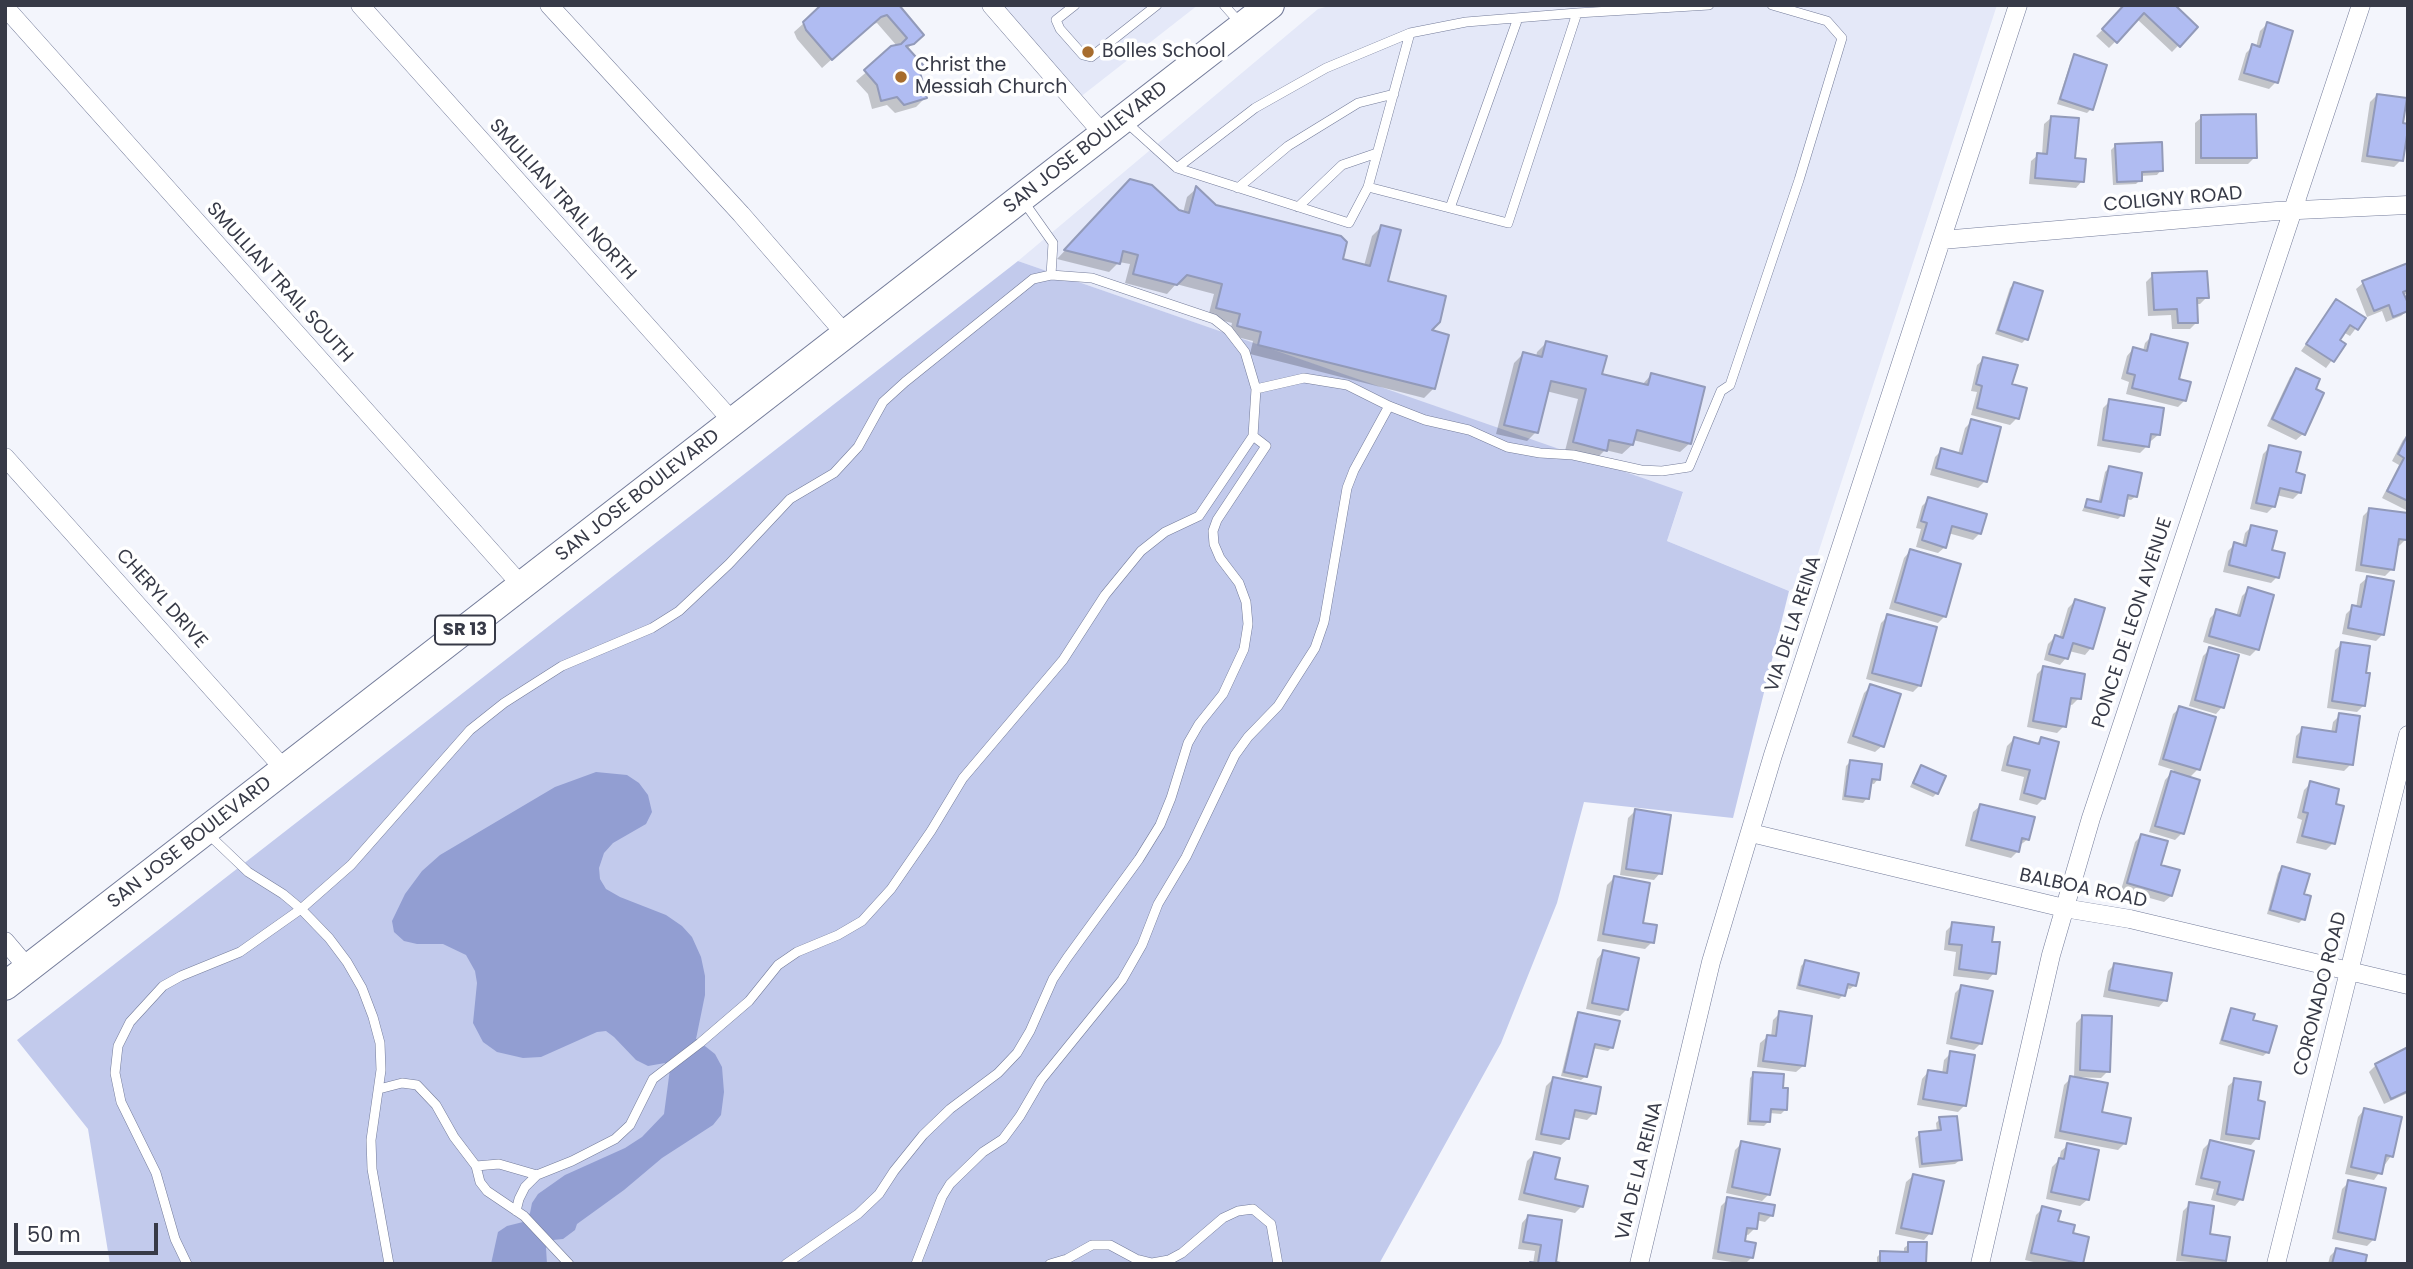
<!DOCTYPE html>
<style>
body{margin:0}
#map{position:relative;width:2413px;height:1269px;overflow:hidden;background:#f3f5fc;font-family:Poppins,sans-serif}
canvas{display:block}
.frame{position:absolute;inset:0;border:7px solid #373a47;pointer-events:none}
.scale{position:absolute;left:14px;top:1223px;width:144px;height:32px;box-sizing:border-box;border:4px solid #373a47;border-top:0;padding-left:9px;font-size:21px;line-height:24px;white-space:nowrap;color:#373a47;-webkit-text-stroke:5px #fff;paint-order:stroke}
</style>
<div id="map">
<canvas width="2413" height="1269"></canvas>
<div class="frame"></div>
<div class="scale">50 m</div>
</div>
<script>
const ctx = document.querySelector('canvas').getContext('2d');
ctx.lineJoin = 'round';
function fill(path, color) {
  ctx.fillStyle = color;
  ctx.fill(path, 'evenodd');
}
function poly(rows) {
  const path = new Path2D();
  for (const r of rows) {
    path.moveTo(r[0], r[1]);
    for (let i = 2; i < r.length; i += 2) path.lineTo(r[i], r[i + 1]);
  }
  return path;
}
function strokePath(path, color, width, dash) {
  ctx.strokeStyle = color;
  ctx.lineWidth = width;
  ctx.lineCap = dash ? 'butt' : 'round';
  ctx.setLineDash(dash || []);
  ctx.stroke(path);
}
function write(font, color, halo, rows, align = 'center') {
  ctx.font = font + ' Poppins,sans-serif';
  ctx.lineWidth = 7;
  ctx.setLineDash([]);
  ctx.textBaseline = 'middle';
  ctx.strokeStyle = halo;
  ctx.fillStyle = color;
  for (const [text, x, y, turn = 0] of rows) {
    ctx.save();
    ctx.translate(x, y);
    ctx.rotate((+turn || 0) * Math.PI / 180);
    ctx.textAlign = isNaN(turn) ? turn : align;
    if (halo) ctx.strokeText(text, 0, 0);
    ctx.fillText(text, 0, 0);
    ctx.restore();
  }
}
const built = poly([
 [998,5,1198,5,1079,98],
 [1333,5,1997,5,1810,578,1789,591,1667,541,1683,493,1018,261,1318,9]
]);
const green = poly([
 [1018,261,1683,492,1667,541,1789,591,1733,818,1584,802,1557,903,1501,1043,1379,1264,110,1264,88,1129,17,1040]
]);
const water = poly([
 [596,772,627,775,639,783,648,795,652,812,646,824,613,843,604,853,599,868,600,879,606,889,620,897,666,915,682,926,692,937,701,957,705,976,705,995,696,1039,715,1054,722,1067,724,1092,721,1115,713,1125,662,1158,624,1190,577,1224,575,1230,563,1239,553,1240,546,1248,547,1264,491,1264,498,1232,507,1226,523,1222,530,1213,532,1203,538,1194,565,1175,625,1148,642,1137,664,1114,670,1069,665,1063,648,1066,636,1060,614,1037,606,1031,597,1032,541,1057,523,1058,497,1052,483,1042,473,1023,477,983,475,971,466,955,443,944,417,944,404,941,394,932,392,921,405,894,422,871,440,855,555,787]
]);
const shadow = poly([
 [897,5,921,35,907,49,918,72,925,98,916,107,895,113,887,105,872,109,868,94,856,81,897,46,877,23,870,25,822,68,797,39,794,32,804,23],
 [2128,5,2196,27,2172,52,2137,19,2109,48,2096,36],
 [2267,24,2276,82,2269,89,2238,80,2246,53,2253,46,2256,47,2260,31],
 [2075,56,2091,109,2087,113,2057,104,2071,61],
 [2377,95,2401,124,2401,160,2394,167,2361,162,2370,102],
 [2202,117,2255,157,2248,164,2195,164,2195,123],
 [2051,118,2082,181,2076,188,2029,184,2031,161,2038,155,2042,155,2044,124],
 [2115,146,2161,170,2157,175,2140,176,2140,180,2136,184,2113,185,2111,150],
 [1196,189,1215,206,1341,260,1364,266,1372,236,1381,227,1386,282,1434,388,1424,398,1250,354,1253,341,1229,335,1232,323,1208,317,1214,294,1176,284,1167,294,1125,283,1130,264,1119,262,1109,272,1057,259,1121,191,1183,213,1187,197],
 [2408,265,2408,293,2403,295,2408,310,2401,316,2386,322,2382,311,2367,317,2356,289,2363,283],
 [2153,275,2207,297,2200,304,2196,304,2197,322,2190,329,2172,329,2171,315,2148,316,2146,282],
 [2014,284,2026,339,2022,343,1995,334,2010,288],
 [2337,301,2363,319,2350,336,2343,332,2338,340,2344,344,2326,368,2301,351],
 [2152,336,2177,380,2185,400,2178,407,2126,394,2129,382,2121,379,2127,356,2133,349,2143,351,2145,343],
 [1547,342,1600,375,1642,385,1651,375,1690,443,1680,452,1633,440,1632,445,1622,454,1605,450,1596,459,1565,451,1578,399,1546,391,1536,432,1527,441,1496,434,1514,363,1523,354,1536,357,1537,352],
 [1984,359,2010,386,2017,418,2010,425,1971,415,1977,392,1971,391,1977,365],
 [2297,370,2303,434,2296,440,2267,426,2290,377],
 [2110,401,2158,435,2151,441,2148,441,2147,446,2140,453,2097,446,2103,408],
 [1972,421,1985,481,1978,488,1930,475,1935,457,1942,450,1958,454,1965,428],
 [2408,435,2408,508,2406,510,2382,498,2399,465,2392,461,2403,440],
 [2270,447,2294,474,2300,492,2293,499,2276,495,2274,506,2267,513,2250,509,2263,454],
 [2109,468,2136,496,2131,500,2125,499,2122,515,2118,519,2082,511,2087,501,2098,504,2105,472],
 [1929,499,1980,533,1973,540,1948,533,1945,547,1938,553,1916,547,1921,529,1916,528,1922,506],
 [2370,509,2408,515,2406,539,2399,546,2396,546,2392,569,2385,576,2355,571,2363,516],
 [2252,526,2270,551,2277,577,2271,583,2223,572,2228,551,2235,544,2242,546,2245,533],
 [1910,551,1945,616,1938,623,1889,609,1904,558],
 [2367,578,2383,634,2376,641,2342,634,2346,614,2353,607,2356,608,2360,584],
 [2249,589,2257,649,2250,656,2203,642,2210,618,2217,611,2236,617,2242,596],
 [2075,601,2091,648,2085,655,2069,651,2066,658,2060,665,2044,660,2048,644,2055,637,2059,639,2068,608],
 [1888,616,1920,685,1913,692,1866,679,1881,623],
 [2342,644,2365,674,2364,705,2357,712,2327,708,2335,650],
 [2210,649,2222,707,2216,714,2189,706,2203,656],
 [2043,668,2079,698,2072,705,2068,704,2064,726,2057,733,2027,727,2037,674],
 [1871,686,1882,746,1875,752,1847,743,1864,693],
 [2180,708,2198,769,2189,778,2182,833,2175,840,2149,832,2165,780,2174,770,2158,765,2173,714],
 [2340,715,2351,764,2344,771,2292,763,2296,736,2303,729,2331,733,2333,722],
 [2014,739,2035,745,2041,739,2044,798,2037,805,2019,800,2024,777,2001,771,2007,746],
 [1851,761,1878,779,1874,784,1869,783,1867,798,1863,803,1842,800,1846,766],
 [1921,768,1937,793,1933,797,1910,787,1917,772],
 [2311,783,2334,805,2333,843,2326,850,2296,843,2302,820,2297,818,2304,790],
 [1980,806,2028,839,2019,846,2018,851,2011,858,1965,846,1973,812],
 [1635,811,1660,873,1654,880,1620,875,1628,818],
 [2141,836,2159,866,2171,896,2164,902,2121,890,2135,842],
 [2282,868,2302,895,2303,919,2299,923,2267,914,2278,873],
 [1614,878,1652,942,1645,949,1597,941,1607,885],
 [1953,924,1990,943,1994,973,1988,980,1953,976,1956,952,1944,950,1946,931],
 [1603,952,1627,1009,1620,1016,1586,1009,1597,959],
 [1805,962,1855,985,1850,989,1845,988,1843,995,1839,999,1796,989,1801,966],
 [2115,964,2165,1000,2159,1007,2103,997,2108,971],
 [1962,986,1981,1043,1974,1050,1946,1044,1955,993],
 [2232,1010,2251,1021,2268,1052,2263,1056,2219,1044,2228,1014],
 [1780,1013,1803,1066,1796,1072,1757,1067,1760,1043,1767,1037,1771,1037,1773,1020],
 [1579,1014,1612,1047,1608,1051,1592,1048,1586,1076,1581,1080,1561,1076,1575,1018],
 [2083,1016,2108,1071,2101,1078,2074,1077,2076,1023],
 [2408,1049,2408,1093,2384,1104,2369,1072,2376,1065],
 [1951,1053,1965,1105,1958,1112,1917,1105,1922,1079,1928,1072,1942,1074,1944,1060],
 [1754,1074,1781,1090,1785,1110,1781,1114,1769,1113,1768,1122,1764,1126,1747,1125,1750,1078],
 [2071,1078,2125,1143,2118,1150,2054,1138,2064,1085],
 [1553,1079,1594,1113,1587,1120,1572,1117,1568,1139,1561,1145,1535,1140,1546,1086],
 [2235,1080,2256,1102,2257,1138,2251,1145,2220,1140,2228,1086],
 [2364,1110,2391,1156,2374,1180,2345,1174,2358,1117],
 [1940,1119,1960,1160,1955,1164,1919,1168,1915,1138,1920,1134,1937,1132,1936,1123],
 [2210,1142,2241,1199,2235,1206,2211,1200,2214,1189,2195,1185,2203,1149],
 [1742,1143,1769,1194,1762,1201,1726,1193,1735,1150],
 [2068,1145,2087,1200,2080,1206,2046,1199,2052,1167,2059,1160,2061,1151],
 [1534,1154,1553,1180,1582,1206,1575,1213,1518,1200,1527,1161],
 [1913,1176,1930,1233,1924,1240,1895,1234,1906,1182],
 [2349,1182,2374,1239,2367,1246,2332,1239,2342,1189],
 [1728,1199,1772,1215,1765,1222,1756,1220,1755,1228,1748,1235,1744,1234,1743,1242,1752,1257,1745,1264,1712,1259,1721,1206],
 [2190,1204,2225,1260,2221,1264,2176,1261,2183,1211],
 [2043,1208,2071,1234,2087,1238,2081,1264,2042,1264,2025,1260,2036,1215],
 [1528,1216,1555,1264,1533,1264,1535,1251,1518,1249,1522,1223],
 [1909,1244,1925,1264,1877,1264,1877,1257,1881,1253,1904,1254,1904,1248],
 [2336,1250,2364,1264,2328,1264,2330,1256]
]);
const building = poly([
 [821,5,899,5,924,35,914,44,906,46,925,67,920,72,927,98,904,105,897,97,881,101,877,85,864,70,891,46,901,44,907,38,887,15,881,17,832,60,806,30,803,22,821,5],
 [2124,5,2175,5,2198,27,2180,47,2144,13,2117,43,2102,29,2124,5],
 [2267,22,2293,31,2278,83,2244,73,2252,44,2260,47,2267,22],
 [2074,54,2107,65,2093,110,2060,99,2074,54],
 [2377,94,2407,98,2403,123,2408,124,2408,129,2403,161,2367,156,2377,94],
 [2256,114,2257,158,2201,158,2201,115,2256,114],
 [2051,116,2079,118,2075,158,2086,159,2084,182,2035,178,2037,153,2047,154,2051,116],
 [2162,142,2163,171,2142,172,2142,181,2117,182,2115,144,2162,142],
 [1130,179,1152,185,1179,210,1189,213,1196,186,1216,205,1341,236,1347,242,1343,259,1370,266,1381,225,1401,230,1388,281,1446,296,1440,322,1432,330,1449,335,1435,389,1258,345,1261,332,1237,326,1240,314,1216,308,1222,284,1187,275,1177,285,1133,274,1138,255,1123,251,1120,264,1064,250,1130,179],
 [2408,263,2408,290,2403,292,2408,303,2408,311,2393,317,2389,305,2374,311,2362,281,2408,263],
 [2207,271,2209,298,2197,298,2198,323,2178,323,2177,309,2154,310,2152,273,2207,271],
 [2014,282,2043,291,2028,340,1998,330,2014,282],
 [2336,299,2366,318,2358,330,2350,325,2340,340,2346,344,2334,362,2306,344,2336,299],
 [2151,334,2188,343,2179,379,2191,382,2186,401,2132,388,2135,375,2127,373,2133,347,2147,351,2151,334],
 [1546,341,1607,356,1602,374,1648,385,1651,373,1705,387,1691,444,1637,430,1633,445,1609,440,1607,451,1573,442,1586,389,1551,381,1538,433,1504,425,1523,352,1542,357,1546,341],
 [1983,357,2018,365,2012,384,2027,388,2019,419,1977,408,1982,386,1976,384,1983,357],
 [2296,368,2320,379,2316,389,2324,393,2305,435,2272,419,2296,368],
 [2109,399,2164,408,2160,435,2151,434,2149,447,2103,440,2109,399],
 [1971,419,2001,427,1987,482,1936,468,1941,448,1962,454,1971,419],
 [2408,434,2408,501,2387,491,2404,458,2398,454,2408,434],
 [2269,445,2301,452,2296,472,2305,475,2301,493,2280,488,2275,507,2256,503,2269,445],
 [2109,466,2142,473,2137,497,2128,495,2124,516,2085,507,2087,499,2101,502,2109,466],
 [1928,497,1987,514,1981,534,1952,526,1946,548,1922,540,1927,523,1921,521,1928,497],
 [2369,508,2408,513,2407,540,2399,539,2394,570,2361,565,2369,508],
 [2251,525,2277,531,2272,550,2285,553,2279,578,2229,565,2234,542,2246,546,2251,525],
 [1910,549,1961,564,1946,617,1895,602,1910,549],
 [2367,576,2394,581,2384,635,2348,628,2352,605,2361,607,2367,576],
 [2248,587,2274,595,2259,650,2209,636,2216,609,2240,616,2248,587],
 [2075,599,2105,608,2093,649,2073,643,2068,659,2049,654,2055,635,2063,638,2075,599],
 [1887,614,1937,627,1921,686,1872,673,1887,614],
 [2341,642,2370,646,2366,673,2370,673,2365,706,2332,701,2341,642],
 [2209,647,2239,655,2224,708,2195,700,2209,647],
 [2043,666,2085,674,2081,699,2071,698,2066,727,2033,721,2043,666],
 [1870,684,1901,694,1884,747,1853,736,1870,684],
 [2179,706,2216,717,2200,770,2163,759,2179,706],
 [2339,713,2360,716,2353,765,2297,757,2302,727,2336,732,2339,713],
 [2014,737,2039,744,2041,737,2059,742,2045,799,2024,793,2030,770,2007,765,2014,737],
 [1850,760,1882,764,1880,780,1872,779,1869,799,1845,796,1850,760],
 [1921,765,1946,776,1938,794,1913,783,1921,765],
 [2171,771,2200,780,2184,834,2155,826,2171,771],
 [2310,781,2339,789,2336,804,2344,806,2335,844,2302,836,2308,813,2303,812,2310,781],
 [1980,804,2035,817,2029,840,2022,838,2019,852,1971,840,1980,804],
 [1635,809,1671,815,1662,874,1626,869,1635,809],
 [2141,834,2168,841,2161,865,2180,870,2172,896,2127,883,2141,834],
 [2282,866,2310,874,2304,894,2311,896,2305,920,2270,910,2282,866],
 [1614,876,1650,883,1643,923,1657,925,1654,943,1603,934,1614,876],
 [1952,922,1994,927,1992,942,2000,942,1996,974,1959,969,1962,945,1949,944,1952,922],
 [1603,950,1639,958,1628,1010,1592,1003,1603,950],
 [1805,960,1859,973,1856,986,1848,984,1845,996,1799,985,1805,960],
 [2114,963,2172,973,2167,1001,2109,990,2114,963],
 [1961,985,1993,991,1982,1044,1951,1038,1961,985],
 [2231,1008,2255,1014,2253,1020,2277,1026,2269,1053,2222,1040,2231,1008],
 [1779,1011,1812,1016,1805,1066,1763,1061,1767,1035,1776,1036,1779,1011],
 [1578,1012,1620,1021,1613,1048,1595,1044,1587,1077,1564,1072,1578,1012],
 [2082,1015,2112,1016,2110,1072,2080,1070,2082,1015],
 [2408,1047,2408,1091,2391,1099,2375,1064,2408,1047],
 [1950,1051,1975,1055,1966,1106,1923,1099,1928,1070,1947,1073,1950,1051],
 [1753,1072,1784,1074,1783,1088,1788,1088,1787,1110,1771,1109,1770,1122,1750,1121,1753,1072],
 [2070,1076,2108,1083,2102,1112,2131,1118,2126,1144,2060,1131,2070,1076],
 [1553,1077,1601,1087,1596,1114,1575,1110,1569,1139,1541,1134,1553,1077],
 [2234,1078,2261,1082,2258,1100,2265,1102,2259,1139,2226,1134,2234,1078],
 [2364,1108,2402,1117,2393,1157,2386,1155,2382,1174,2351,1167,2364,1108],
 [1957,1116,1962,1160,1922,1164,1919,1132,1941,1130,1939,1117,1957,1116],
 [2210,1140,2254,1151,2243,1200,2217,1194,2220,1182,2201,1178,2210,1140],
 [1741,1141,1780,1149,1770,1195,1732,1187,1741,1141],
 [2067,1143,2099,1150,2089,1200,2051,1192,2059,1158,2064,1159,2067,1143],
 [1534,1152,1560,1158,1555,1179,1588,1186,1583,1207,1524,1193,1534,1152],
 [1913,1174,1944,1181,1932,1234,1901,1228,1913,1174],
 [2348,1180,2386,1188,2375,1240,2338,1232,2348,1180],
 [1727,1197,1775,1205,1773,1216,1759,1213,1757,1229,1747,1228,1745,1241,1756,1243,1753,1258,1718,1252,1727,1197],
 [2189,1202,2214,1206,2210,1234,2230,1237,2226,1261,2182,1255,2189,1202],
 [2042,1206,2061,1211,2058,1221,2075,1225,2073,1233,2089,1237,2083,1264,2031,1253,2042,1206],
 [1528,1215,1562,1220,1556,1262,1565,1264,1530,1264,1530,1262,1538,1263,1541,1245,1523,1242,1528,1215],
 [1908,1242,1927,1242,1926,1264,1880,1264,1880,1251,1908,1252,1908,1242],
 [2336,1248,2367,1255,2365,1264,2332,1264,2336,1248]
]);
const service = poly([
 [1075,5,1056,20,1060,29,1083,55,1091,57,1157,5],
 [1224,5,1239,22],
 [1126,122,1177,168,1349,223,1368,187,1508,223,1577,13,1709,5],
 [1177,168,1255,108,1326,68,1410,33,1466,22,1577,13],
 [1368,187,1410,33],
 [1238,188,1288,146,1358,103,1394,94],
 [1024,202,1053,243,1051,275],
 [1298,207,1342,165,1377,153],
 [1450,208,1518,18],
 [1256,389,1304,378,1347,385,1389,406,1425,420,1469,430,1507,447,1540,453,1573,455,1641,470,1662,471,1689,467,1721,391,1730,385,1799,180,1842,38,1827,21,1772,5],
 [206,832,248,872,283,894,301,909,329,938,347,962,362,988,373,1017,380,1043,381,1070,371,1140,372,1169,389,1264],
 [379,1089,402,1083,417,1085,436,1105,454,1137,476,1166,480,1182,487,1191,524,1216,569,1264],
 [516,1211,519,1199,525,1187,537,1175],
 [187,1264,175,1239,156,1173,121,1102,115,1073,118,1046,130,1022,163,986,181,976,240,952,301,909,351,865,470,730,504,703,562,666,652,628,679,611,729,564,790,499,834,473,858,447,883,402,905,382,1033,279,1051,275,1092,278,1214,319,1228,330,1245,352,1256,389,1253,436,1199,516,1165,532,1141,551,1105,595,1063,660,963,778,931,831,891,889,862,921,838,935,797,952,778,965,749,1001,700,1043,653,1079,630,1125,615,1139,572,1161,537,1175,499,1164,476,1166],
 [786,1264,858,1214,879,1194,894,1171,923,1135,950,1109,998,1073,1017,1053,1030,1031,1053,979,1067,958,1139,859,1160,825,1171,798,1188,743,1199,724,1223,694,1244,649,1248,624,1246,602,1239,583,1220,558,1214,544,1213,531,1217,520,1266,446,1253,436],
 [916,1264,942,1197,950,1184,983,1152,1003,1139,1020,1116,1041,1080,1122,980,1142,945,1158,904,1186,857,1235,755,1248,737,1278,706,1315,648,1324,622,1347,488,1354,470,1389,406],
 [1050,1264,1067,1259,1092,1245,1110,1245,1136,1259,1152,1263,1169,1260,1182,1253,1223,1218,1238,1211,1253,1209,1271,1224,1278,1264]
]);
const minor = poly([
 [360,5,733,422],
 [549,5,741,214,846,335],
 [991,5,1103,134],
 [5,7,522,586],
 [1942,240,2277,211,2408,205],
 [5,457,285,770],
 [1751,833,2064,908,2130,919,2408,985],
 [5,941,28,968],
 [1639,1264,1711,962,1773,755,2018,5],
 [1980,1264,2051,955,2091,818,2361,5],
 [2276,1264,2408,735]
]);
const primary = poly([
 [5,986,1270,5]
]);
const markers = [
 [1088,52,7,"#a76c2d"],
 [901,77,7,"#a76c2d"]
];
const shields = [
 [465,630,60]
];
const shieldNames = [
 ["SR 13",465,630]
];
const poiNames = [
 ["Bolles School",1102,52],
 ["Christ the",915,66],
 ["Messiah Church",915,88]
];
const streetNames = [
 ["SAN JOSE BOULEVARD",1086,148,-38],
 ["SMULLIAN TRAIL NORTH",562,200,48],
 ["COLIGNY ROAD",2173,200,-5],
 ["SMULLIAN TRAIL SOUTH",279,283,48],
 ["SAN JOSE BOULEVARD",638,496,-38],
 ["CHERYL DRIVE",161,599,48],
 ["PONCE DE LEON AVENUE",2133,623,-72],
 ["VIA DE LA REINA",1794,624,-72],
 ["SAN JOSE BOULEVARD",190,843,-38],
 ["BALBOA ROAD",2083,889,12],
 ["CORONADO ROAD",2321,994,-76],
 ["VIA DE LA REINA",1640,1171,-76]
];
fill(built, '#e4e8f8');
fill(green, '#c2caec');
fill(water, '#929ed2');
fill(shadow, '#0003');
fill(building, '#b0bcf2');
strokePath(building, '#929ab9', 2);
strokePath(service, '#747c9a', 10);
strokePath(minor, '#747c9a', 19);
strokePath(primary, '#747c9a', 30);
strokePath(service, '#fff', 9);
strokePath(minor, '#fff', 18);
strokePath(primary, '#fff', 28);
for (const [x, y, r, color] of markers) {
  const dot = new Path2D();
  dot.arc(x, y, r, 0, 2 * Math.PI);
  ctx.fillStyle = color;
  ctx.fill(dot);
  strokePath(dot, '#fff', 2.5);
}
for (const [x, y, w] of shields) {
  const box = new Path2D();
  box.roundRect(x - w / 2, y - 14.5, w, 29, 5);
  ctx.fillStyle = '#fff';
  ctx.fill(box);
  strokePath(box, '#373a47', 2);
}
write('bold 18px', '#373a47', null, shieldNames);
write('19px', '#373a47', '#fff', poiNames, 'left');
write('19px', '#373a47', '#fff', streetNames);
</script>
